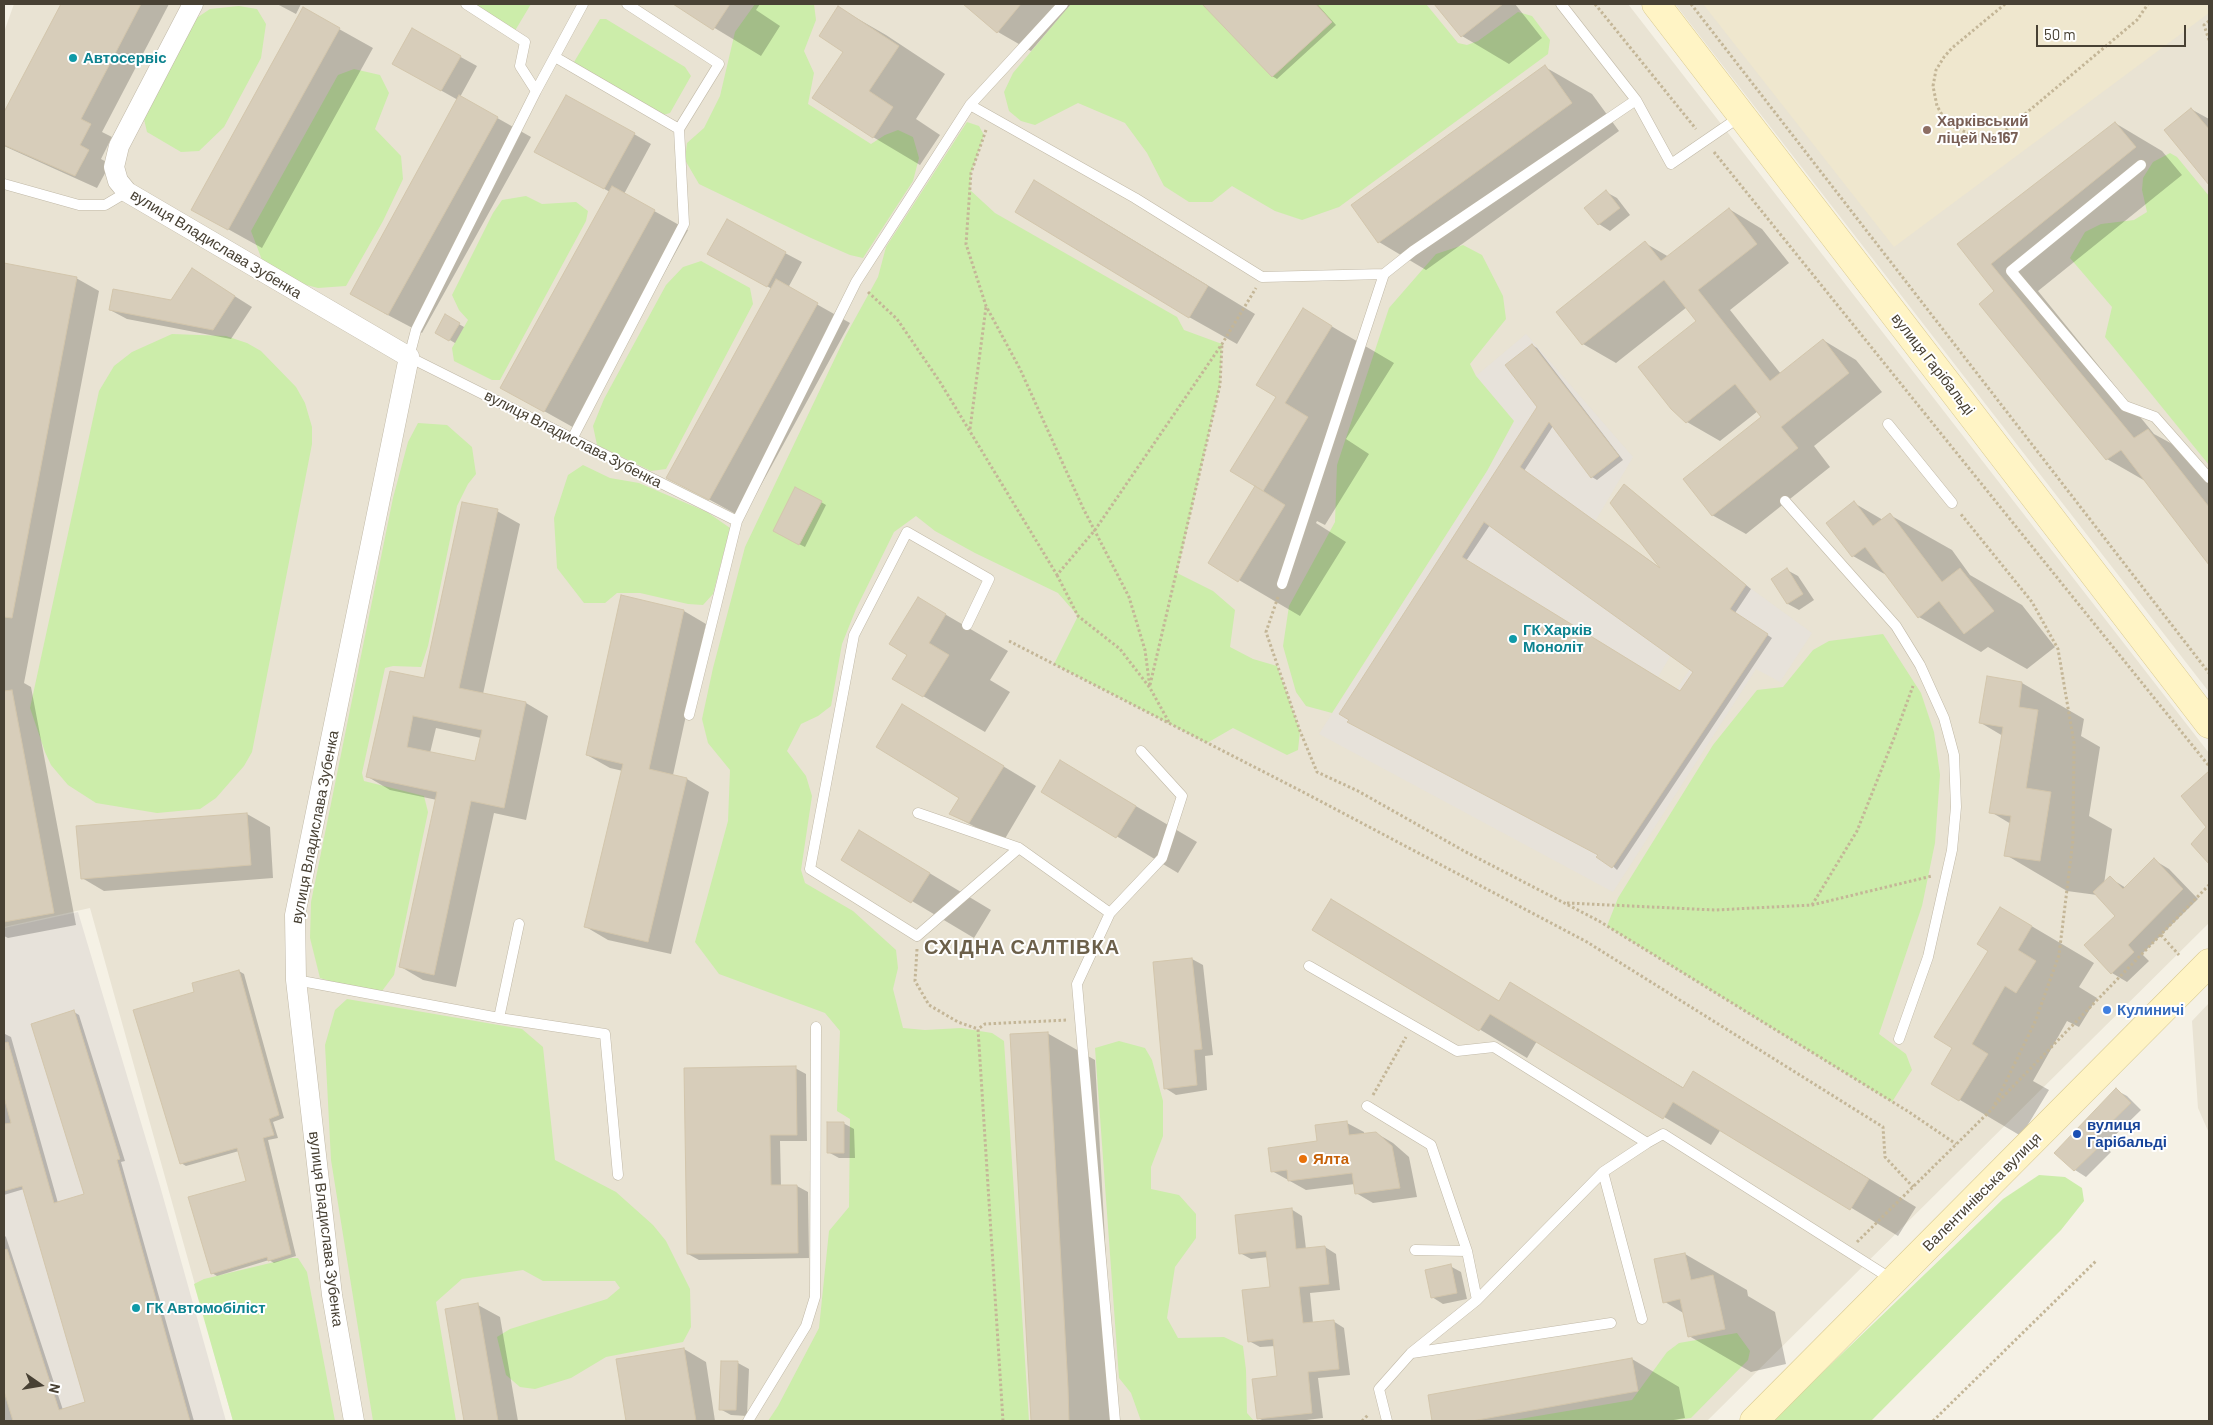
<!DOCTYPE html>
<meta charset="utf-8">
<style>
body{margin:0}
#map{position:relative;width:2213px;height:1425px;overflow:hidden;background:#f5f1e5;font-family:Barlow,sans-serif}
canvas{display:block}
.frame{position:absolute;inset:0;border:5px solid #484134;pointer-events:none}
.north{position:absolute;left:15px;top:1360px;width:50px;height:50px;-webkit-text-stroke:4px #fff;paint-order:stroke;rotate:103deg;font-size:14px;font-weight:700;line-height:20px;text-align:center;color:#484134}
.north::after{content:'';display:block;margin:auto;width:18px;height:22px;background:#484134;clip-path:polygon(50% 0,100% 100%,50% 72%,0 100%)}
.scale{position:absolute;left:2036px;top:25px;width:150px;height:22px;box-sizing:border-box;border:2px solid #484134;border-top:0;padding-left:6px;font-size:15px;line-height:18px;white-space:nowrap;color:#484134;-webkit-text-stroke:4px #fff;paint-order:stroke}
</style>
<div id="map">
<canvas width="2213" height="1425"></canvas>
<div class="frame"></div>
<div class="north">N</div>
<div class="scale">50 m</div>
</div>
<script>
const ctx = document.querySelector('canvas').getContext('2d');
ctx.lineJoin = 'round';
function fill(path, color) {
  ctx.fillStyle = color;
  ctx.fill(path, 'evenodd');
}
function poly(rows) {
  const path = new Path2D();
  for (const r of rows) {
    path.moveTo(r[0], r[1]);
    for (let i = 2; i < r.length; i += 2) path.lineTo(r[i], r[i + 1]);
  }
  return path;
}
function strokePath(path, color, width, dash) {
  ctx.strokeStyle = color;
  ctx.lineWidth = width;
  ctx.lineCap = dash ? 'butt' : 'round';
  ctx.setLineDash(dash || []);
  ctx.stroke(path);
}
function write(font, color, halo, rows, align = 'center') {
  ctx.font = font + ' Barlow,sans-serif';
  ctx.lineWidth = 4;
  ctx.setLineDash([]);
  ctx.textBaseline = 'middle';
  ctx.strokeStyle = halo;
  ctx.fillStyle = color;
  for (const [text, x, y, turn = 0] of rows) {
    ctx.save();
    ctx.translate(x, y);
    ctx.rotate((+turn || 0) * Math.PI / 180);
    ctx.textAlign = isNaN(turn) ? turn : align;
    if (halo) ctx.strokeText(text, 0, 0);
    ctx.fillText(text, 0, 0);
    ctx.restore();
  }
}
const residential = poly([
 [14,4,1628,4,2209,753,2209,923,1707,1421,233,1421,90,908,4,927,4,32],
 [1675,4,2209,4,2209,692],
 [2209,1003,2209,1133,2198,1108,2192,1021]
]);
const industrial = poly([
 [1526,334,1633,457,1587,535,1697,610,1658,677,1474,564,1413,667,1617,779,1746,585,1812,633,1780,682,1756,669,1613,892,1319,734,1487,471,1514,421,1476,376],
 [78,912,160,1186,226,1421,4,1421,4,928]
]);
const education = poly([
 [1703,4,2209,4,2209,13,1894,247]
]);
const green = poly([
 [466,4,531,4,513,34],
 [755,4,814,4,816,20,804,51,814,73,808,104,871,144,885,135,898,130,913,137,919,158,913,181,863,258,850,255,811,238,699,184,685,160,687,143,704,128,720,96,735,32],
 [1071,4,1426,4,1458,43,1467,45,1478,41,1518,12,1532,16,1550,40,1548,54,1339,207,1302,220,1275,211,1232,186,1212,202,1189,202,1164,186,1147,153,1125,123,1078,103,1035,125,1021,121,1009,111,1004,92,1013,73],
 [239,6,257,9,266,24,261,58,224,127,199,151,181,152,147,132,144,119,195,19,210,9],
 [600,19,606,19,685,67,691,76,670,113,663,115,576,66,574,62],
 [354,69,380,75,389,93,375,129,401,156,403,179,383,221,346,286,318,288,299,283,262,260,251,231,338,75],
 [967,122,979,126,984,135,971,173,970,190,995,213,1177,317,1184,330,1222,344,1220,385,1177,573,1213,591,1235,610,1230,647,1253,659,1277,666,1300,731,1298,750,1287,755,1233,728,1207,743,1054,664,1078,616,1058,593,975,553,935,531,916,516,894,532,856,609,842,644,831,706,818,716,801,724,787,751,806,776,812,796,801,870,805,883,853,911,896,950,898,968,893,989,903,1028,925,1030,961,1028,992,1033,1004,1041,1029,1421,768,1421,778,1406,819,1328,829,1231,849,1207,850,1119,837,1111,840,1031,825,1013,719,974,695,942,728,821,730,770,708,743,702,719,713,668,745,547,846,335,878,277,886,247],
 [2170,153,2177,157,2209,196,2209,465,2105,337,2112,307,2070,258,2085,232,2101,224,2134,220,2147,212,2142,190,2143,178,2153,162],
 [526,196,542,204,576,202,588,211,586,221,500,380,492,380,454,361,452,348,468,320,459,310,452,295,493,213,502,200],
 [1463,245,1482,255,1503,296,1506,319,1470,364,1476,376,1514,421,1487,471,1332,713,1306,706,1296,692,1283,646,1289,606,1335,522,1337,465,1389,308,1436,254],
 [701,261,750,288,753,304,666,469,651,471,597,445,593,426,604,399,666,285,683,267],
 [172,334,226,336,247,343,261,351,296,387,305,403,312,427,312,444,252,752,244,766,216,798,200,809,157,813,96,803,68,785,51,765,45,752,30,708,99,391,114,366,132,352],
 [418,423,447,425,472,447,476,474,468,484,457,506,428,646,421,667,393,666,385,668,362,773,364,781,424,796,428,812,394,975,382,991,352,988,320,978,310,938,311,902,393,498,408,442],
 [583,465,610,478,639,483,707,512,730,528,713,594,703,605,688,604,640,593,617,593,605,603,584,603,557,568,554,518,568,475],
 [1883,634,1921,693,1934,732,1940,775,1935,843,1922,906,1879,1034,1906,1054,1912,1070,1892,1102,1607,926,1618,898,1713,745,1757,690,1783,687,1813,650,1829,641],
 [347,999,522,1029,543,1047,555,1160,616,1192,653,1225,666,1241,690,1289,691,1327,683,1342,606,1357,571,1378,535,1389,520,1387,506,1375,497,1337,510,1329,607,1299,620,1288,615,1281,543,1281,523,1270,462,1279,436,1302,456,1421,373,1421,331,1160,325,1045,335,1010],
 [1119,1041,1145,1048,1152,1060,1163,1101,1163,1136,1151,1167,1151,1189,1179,1195,1196,1214,1196,1238,1175,1267,1167,1318,1178,1338,1224,1337,1243,1346,1246,1370,1247,1413,1254,1421,1141,1421,1131,1393,1119,1378,1095,1048],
 [2039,1175,2065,1177,2082,1188,2084,1201,2061,1230,1871,1421,1772,1421,2003,1199],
 [291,1258,298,1258,307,1272,335,1421,233,1421,194,1284,204,1279],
 [1737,1333,1750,1351,1748,1360,1691,1418,1669,1421,1508,1421,1632,1400,1667,1352,1679,1343]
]);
const shadow = poly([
 [62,4,169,4,102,132,112,137,101,159,110,164,97,188,4,146,4,114],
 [277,4,301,4,296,14],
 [675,4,760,4,756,10,780,26,761,56],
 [965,4,1071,4,1031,51,998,32],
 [1203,4,1317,4,1336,25,1277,79,1272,76],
 [1436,4,1515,4,1542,38,1509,64,1462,36],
 [839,8,886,35,945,74,916,119,940,135,920,165,873,137,844,51],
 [339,29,373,48,262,248,226,228],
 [412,30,477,66,460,97,531,137,422,333,384,313,458,100,410,73],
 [1545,67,1592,94,1619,131,1426,270,1379,242],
 [2191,109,2209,119,2209,183,2166,130],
 [2115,123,2162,151,2182,175,2038,291,2154,434,2196,457,2209,475,2209,563,2147,482,2107,459,1981,304,1996,291,1958,244],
 [634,134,651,144,624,194,688,230,578,430,535,406,610,192,553,161],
 [1606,192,1617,198,1630,215,1610,231,1599,224,1586,208],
 [1082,209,1255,314,1237,344,1189,317],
 [1729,209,1762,229,1789,263,1730,310,1781,374,1823,340,1856,360,1882,392,1814,446,1830,467,1746,534,1712,515,1763,418,1758,411,1720,441,1687,422,1698,321,1687,307,1616,363,1583,344,1558,312,1645,243,1669,257],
 [709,253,785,253,802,262,788,288,850,323,743,518,668,477,772,289],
 [6,265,76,278,99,291,24,683,31,687,76,925,8,938,4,936,4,274],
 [209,280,252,307,231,339,127,319,110,310,172,302],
 [1304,310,1394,363,1346,439,1369,454,1325,525,1317,521,1316,523,1346,542,1300,616,1210,563,1264,490,1232,471,1278,397],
 [445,316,464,327,455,343,436,332],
 [1532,345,1537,348,1623,460,1597,480,1592,477,1553,426,1524,471,1663,570,1629,489,1751,589,1735,613,1772,638,1617,870,1600,854,1354,725,1539,407],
 [1490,525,1695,672,1681,692,1466,561],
 [821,502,826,505,805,547,779,534],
 [1854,503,1883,520,1890,515,1952,550,1970,575,2022,605,2055,647,2027,669,1988,647,1981,652,1919,617,1888,576,1853,556],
 [497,511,520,524,483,694,526,703,548,716,526,820,494,813,456,987,423,980,401,967,437,800,390,790,368,777,425,680],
 [436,728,481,738,476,763,430,753],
 [1787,570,1798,576,1814,600,1799,610,1788,604],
 [919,599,1008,651,990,680,1010,692,985,732,923,696,908,654],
 [684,611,706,624,673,775,687,779,709,792,671,954,608,940,586,927,623,771,610,768,587,755],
 [1988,678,2022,683,2084,719,2081,736,2100,747,2089,816,2112,829,2104,884,2110,878,2126,888,2154,860,2169,869,2198,899,2142,954,2149,961,2127,982,2112,973,2117,916,2097,895,2067,891,2006,855,2011,824,1991,812,2003,736,1981,723],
 [935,725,1036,786,1003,842,951,814,961,797],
 [1061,762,1197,842,1178,873,1043,792],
 [2207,775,2209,776,2209,862,2193,844,2208,827],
 [247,814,270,827,273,878,104,891,82,878,78,827],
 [843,860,921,868,991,910,974,938],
 [1332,900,1500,1002,1510,984,1684,1088,1740,1100,1916,1207,1898,1236,1721,1129,1711,1145,1537,1041,1527,1058,1314,929],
 [2001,908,2094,963,2079,987,2097,998,2079,1027,2067,1021,2033,1081,2049,1090,2021,1136,1933,1084,1954,1048,1989,950],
 [1192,959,1203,965,1213,1055,1205,1056,1207,1090,1176,1095,1165,1088],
 [239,971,244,974,284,1118,273,1122,278,1138,268,1140,296,1256,274,1263,269,1260,217,1276,212,1273,248,1182,239,1151,186,1166,181,1163,195,993],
 [74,1012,79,1015,125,1161,121,1162,194,1421,4,1421,4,1235,6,1237,63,1410,87,1402,24,1189,4,1195,4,1034,5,1034,11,1037,58,1203,86,1195],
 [1047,1033,1095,1060,1115,1421,1033,1421,1011,1035],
 [795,1068,806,1074,807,1141,780,1141,781,1186,797,1186,808,1192,809,1258,699,1260,688,1254],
 [2116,1090,2127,1096,2141,1110,2104,1146,2111,1152,2086,1177,2075,1170,2056,1153],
 [843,1123,854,1129,855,1158,839,1158,828,1152],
 [1347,1123,1364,1132,1364,1135,1376,1133,1393,1143,1409,1157,1417,1197,1373,1203,1356,1193,1355,1184,1306,1190,1272,1171],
 [1291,1209,1302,1216,1306,1249,1325,1247,1336,1254,1340,1290,1310,1293,1313,1323,1333,1321,1344,1328,1350,1375,1318,1378,1323,1418,1298,1421,1264,1421,1258,1418,1279,1377,1275,1346,1260,1347,1249,1341,1271,1288,1268,1257,1251,1259,1240,1253],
 [1685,1254,1747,1290,1748,1296,1775,1312,1786,1364,1751,1372,1689,1336,1685,1314,1665,1302],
 [1450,1266,1461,1272,1467,1299,1443,1304,1432,1297],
 [478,1305,500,1317,518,1421,466,1421,447,1310],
 [684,1349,706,1362,715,1421,627,1421,617,1360],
 [1632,1359,1679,1387,1685,1418,1668,1421,1434,1421,1429,1396],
 [738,1363,749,1369,747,1416,731,1415,720,1409]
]);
const building = poly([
 [61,4,141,4,81,119,91,124,80,145,89,150,75,176,4,145,4,112,61,4],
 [673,4,730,4,713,30,673,4],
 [963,4,1021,4,997,33,963,4],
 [1202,4,1316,4,1332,22,1272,77,1202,4],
 [1434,4,1503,4,1461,37,1434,4],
 [838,6,899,46,869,91,893,107,873,138,812,98,843,52,819,36,838,6],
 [303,7,340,28,228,230,191,210,303,7],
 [412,28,461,56,441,91,392,64,412,28],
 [1545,65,1572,103,1378,243,1351,205,1545,65],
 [459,95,498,117,388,315,350,294,459,95],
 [566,95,635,133,604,189,534,152,566,95],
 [2191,108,2209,129,2209,185,2164,130,2191,108],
 [2115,122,2136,147,1991,264,2134,438,2148,429,2209,507,2209,565,2121,450,2106,460,1979,304,1994,291,1957,244,2115,122],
 [1034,180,1208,286,1189,318,1015,212,1034,180],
 [612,186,655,210,544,412,500,388,612,186],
 [1606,190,1620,208,1598,225,1584,208,1606,190],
 [1729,208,1757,244,1698,290,1770,381,1823,339,1849,373,1781,427,1798,448,1712,516,1683,479,1761,417,1735,384,1686,423,1671,409,1638,367,1696,321,1664,280,1582,345,1556,312,1645,241,1661,261,1729,208],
 [727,219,786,252,767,287,707,254,727,219],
 [4,263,77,277,12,618,4,617,4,263],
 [192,268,235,296,213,330,109,310,113,289,171,300,192,268],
 [776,279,818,303,709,500,666,478,776,279],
 [1303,308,1332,326,1285,403,1308,417,1263,491,1230,471,1276,397,1256,385,1303,308],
 [445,314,460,323,449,341,435,333,445,314],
 [1532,344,1619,456,1591,478,1549,422,1520,467,1660,568,1610,503,1624,484,1746,585,1730,609,1768,634,1612,868,1596,857,1598,855,1347,722,1349,720,1339,714,1537,407,1505,365,1532,344],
 [1484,522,1693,672,1680,691,1462,557,1484,522],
 [1255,486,1285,505,1238,582,1208,563,1255,486],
 [795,487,822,501,799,545,773,531,795,487],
 [1854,501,1873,526,1890,513,1942,582,1960,568,1994,611,1964,634,1939,601,1918,618,1865,547,1852,557,1826,523,1854,501],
 [462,502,498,509,459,688,526,702,504,808,471,801,434,975,399,967,437,792,366,777,390,671,424,678,462,502],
 [413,716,482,730,475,761,407,747,413,716],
 [1787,568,1803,594,1787,604,1771,579,1787,568],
 [621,595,684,610,649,769,687,778,648,942,584,927,623,764,586,755,621,595],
 [918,597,946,614,929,643,949,655,923,697,892,679,907,655,889,644,918,597],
 [1987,676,2022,682,2019,707,2038,710,2026,788,2051,792,2040,861,2004,856,2011,816,1989,813,2003,727,1979,723,1987,676],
 [12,690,54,913,4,922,4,691,12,690],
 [902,704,1004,766,969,823,949,814,959,798,876,747,902,704],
 [1060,760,1136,806,1116,838,1041,792,1060,760],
 [2209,771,2209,864,2191,844,2206,827,2181,796,2209,771],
 [247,813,251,865,81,879,76,826,247,813],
 [859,830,930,873,911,903,841,860,859,830],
 [2154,858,2183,889,2128,945,2134,952,2111,974,2084,945,2115,916,2093,892,2110,876,2123,889,2154,858],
 [1331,899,1499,1001,1510,982,1683,1088,1693,1071,1869,1179,1850,1210,1673,1102,1663,1119,1490,1014,1479,1031,1312,930,1331,899],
 [2000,907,2032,926,2018,950,2036,961,2016,993,2005,986,1972,1044,1988,1054,1959,1101,1931,1084,1952,1048,1934,1037,1988,951,1977,944,2000,907],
 [1192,958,1202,1049,1194,1050,1197,1085,1164,1089,1153,962,1192,958],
 [239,970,279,1115,269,1119,274,1135,263,1138,291,1254,268,1261,267,1257,211,1274,188,1197,246,1181,237,1148,180,1164,133,1010,194,992,192,983,239,970],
 [74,1010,120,1159,117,1160,190,1421,13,1421,4,1391,4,1250,7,1249,59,1410,85,1402,22,1186,4,1191,4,1124,11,1123,4,1097,4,1043,8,1042,54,1203,84,1194,31,1024,74,1010],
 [1048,1032,1068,1387,1069,1421,1031,1421,1010,1034,1048,1032],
 [796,1066,797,1135,770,1135,771,1185,797,1185,798,1253,687,1254,684,1068,796,1066],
 [2116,1088,2131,1103,2094,1139,2101,1145,2074,1171,2054,1153,2116,1088],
 [1347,1121,1349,1135,1376,1132,1392,1146,1400,1188,1355,1194,1352,1173,1288,1181,1287,1170,1271,1172,1268,1148,1317,1141,1315,1125,1347,1121],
 [827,1122,844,1122,844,1153,827,1153,827,1122],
 [1292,1208,1296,1249,1325,1246,1329,1284,1299,1287,1303,1323,1334,1320,1339,1369,1308,1372,1312,1413,1257,1419,1252,1379,1277,1376,1273,1339,1248,1342,1242,1290,1270,1287,1266,1251,1239,1254,1235,1215,1292,1208],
 [1685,1253,1691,1280,1713,1275,1725,1329,1688,1337,1680,1299,1663,1303,1654,1259,1685,1253],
 [1451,1264,1457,1293,1431,1298,1425,1270,1451,1264],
 [478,1303,498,1421,464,1421,445,1309,478,1303],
 [684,1348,696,1421,626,1421,616,1359,684,1348],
 [1632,1358,1638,1391,1472,1421,1432,1421,1428,1395,1632,1358],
 [721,1361,738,1361,736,1410,719,1410,721,1361]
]);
const path = poly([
 [1595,4,1696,129],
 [1691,4,2209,673],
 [2005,4,1952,48,1944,57,1936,70,1933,86,1937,106,1945,120,1953,127,1976,136,1994,135,2006,130,2137,20,2148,4],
 [2209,21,2204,25,2209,40],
 [986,130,971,173,966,244,986,306,1020,369,1083,508,1129,597,1145,650,1150,688],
 [1714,152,2209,766],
 [868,292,897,319,940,382,1057,575,1095,530,1222,344,1256,288],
 [970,429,986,307],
 [1057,575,1078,616,1120,649,1150,688,1170,724],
 [1278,597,1266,632,1300,731,1317,772,1358,791,1464,851,1599,921,1909,1112,1956,1144],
 [1009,641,1303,792,1587,942,1883,1127,1885,1157,1913,1187],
 [1150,685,1220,385,1222,344],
 [1567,903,1715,910,1812,905,1932,876],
 [1812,905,1857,831,1894,738,1913,686],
 [2161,935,2179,955],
 [917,949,915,981,929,1005,958,1022,978,1029],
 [1373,1095,1406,1037],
 [1995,1105,2209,885],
 [1857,1242,1993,1108,2035,1022,2059,955,2073,840,2074,743,2058,649,2032,602,1960,513],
 [1003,1421,978,1029,985,1024,1067,1020],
 [1362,1421,1369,1414],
 [1933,1421,2097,1260]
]);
const lane = poly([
 [466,4,525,42,520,66,536,91],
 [583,4,536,91,416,330,409,357,737,521],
 [1561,4,1636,100],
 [555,57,679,129,719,64,627,4],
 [970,105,1135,198,1262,277,1384,274],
 [2141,165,2011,271,2125,406,2155,417,2209,478],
 [4,184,79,205,105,205,127,192],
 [1888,424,1952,503],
 [572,439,684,224,679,129],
 [1785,501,1896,626,1920,665,1944,718,1954,755,1956,807,1952,850,1928,957,1899,1039],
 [1282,584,1384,274,1413,251,1636,100,1671,164,1741,116],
 [967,625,989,579,907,532,854,635,810,869,917,936,1019,848,1110,913],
 [689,715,737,521,856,282,970,105,1063,4],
 [918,813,1019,848],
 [1309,966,1457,1051,1494,1047,1647,1143,1663,1134,1893,1280],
 [296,980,499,1018,519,924],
 [499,1018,605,1034,618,1175],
 [1367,1106,1431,1145,1467,1251],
 [1415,1250,1467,1251,1477,1300],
 [1642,1319,1603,1172,1647,1143],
 [1412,1353,1611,1323],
 [748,1421,806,1326,815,1297,816,1027],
 [1115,1421,1077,984,1110,913,1162,858,1182,796,1141,751],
 [1387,1421,1379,1389,1411,1353,1477,1300,1603,1172]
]);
const street = poly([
 [193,4,119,146,114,167,118,181,127,192,409,357,295,915,296,980,332,1295,354,1421]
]);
const secondary = poly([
 [1656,4,2209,724],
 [1754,1421,2209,963]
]);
const markers = [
 [73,58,5,"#0f9aa8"],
 [1927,130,5,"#8d6e63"],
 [1513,639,5,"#0f9aa8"],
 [2107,1010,5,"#3f7fe0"],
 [2077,1134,5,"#1a4fb4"],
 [1303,1159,5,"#e8710a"],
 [136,1308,5,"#0f9aa8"]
];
const cultureNames = [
 ["Автосервіс",83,58],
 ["ГК Харків",1523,630],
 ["Моноліт",1523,647],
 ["ГК Автомобіліст",146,1308]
];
const educationNames = [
 ["Харківський",1937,121],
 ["ліцей №167",1937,138]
];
const streetNames = [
 ["вулиця Владислава Зубенка",216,244,31],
 ["вулиця Гарібальді",1933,364,52],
 ["вулиця Владислава Зубенка",573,439,27],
 ["вулиця Владислава Зубенка",315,827,-79],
 ["Валентинівська вулиця",1982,1192,-45],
 ["вулиця Владислава Зубенка",326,1229,83]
];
const shopNames = [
 ["Кулиничі",2117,1010]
];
const transitNames = [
 ["вулиця",2087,1125],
 ["Гарібальді",2087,1142]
];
const foodNames = [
 ["Ялта",1313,1159]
];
const districtNames = [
 ["СХІДНА САЛТІВКА",1022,947]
];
fill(residential, '#e9e3d3');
fill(industrial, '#e7e2da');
fill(education, '#efe7ce');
fill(green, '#ccedaa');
fill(shadow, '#0003');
fill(building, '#d7cdba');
strokePath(building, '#d3c6ac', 1);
strokePath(lane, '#c1b9a7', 11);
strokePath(street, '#c1b9a7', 21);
strokePath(secondary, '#d9c990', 29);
strokePath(path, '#c4b697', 3, [2.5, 2.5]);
strokePath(lane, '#fff', 10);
strokePath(street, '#fff', 20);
strokePath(secondary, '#fff4c5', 28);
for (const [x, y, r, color] of markers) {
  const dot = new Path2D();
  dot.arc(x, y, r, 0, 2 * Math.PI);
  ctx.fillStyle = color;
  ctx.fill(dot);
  strokePath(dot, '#fff', 2);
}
write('bold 15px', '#0d838f', '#fff', cultureNames, 'left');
write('bold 15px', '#785e54', '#fff', educationNames, 'left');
write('15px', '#484134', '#fff', streetNames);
write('bold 15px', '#366cbe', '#fff', shopNames, 'left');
write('bold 15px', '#164399', '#fff', transitNames, 'left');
write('bold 15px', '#c56008', '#fff', foodNames, 'left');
ctx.letterSpacing = '1px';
write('bold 20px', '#6c604a', '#fff', districtNames);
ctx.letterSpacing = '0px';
</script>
